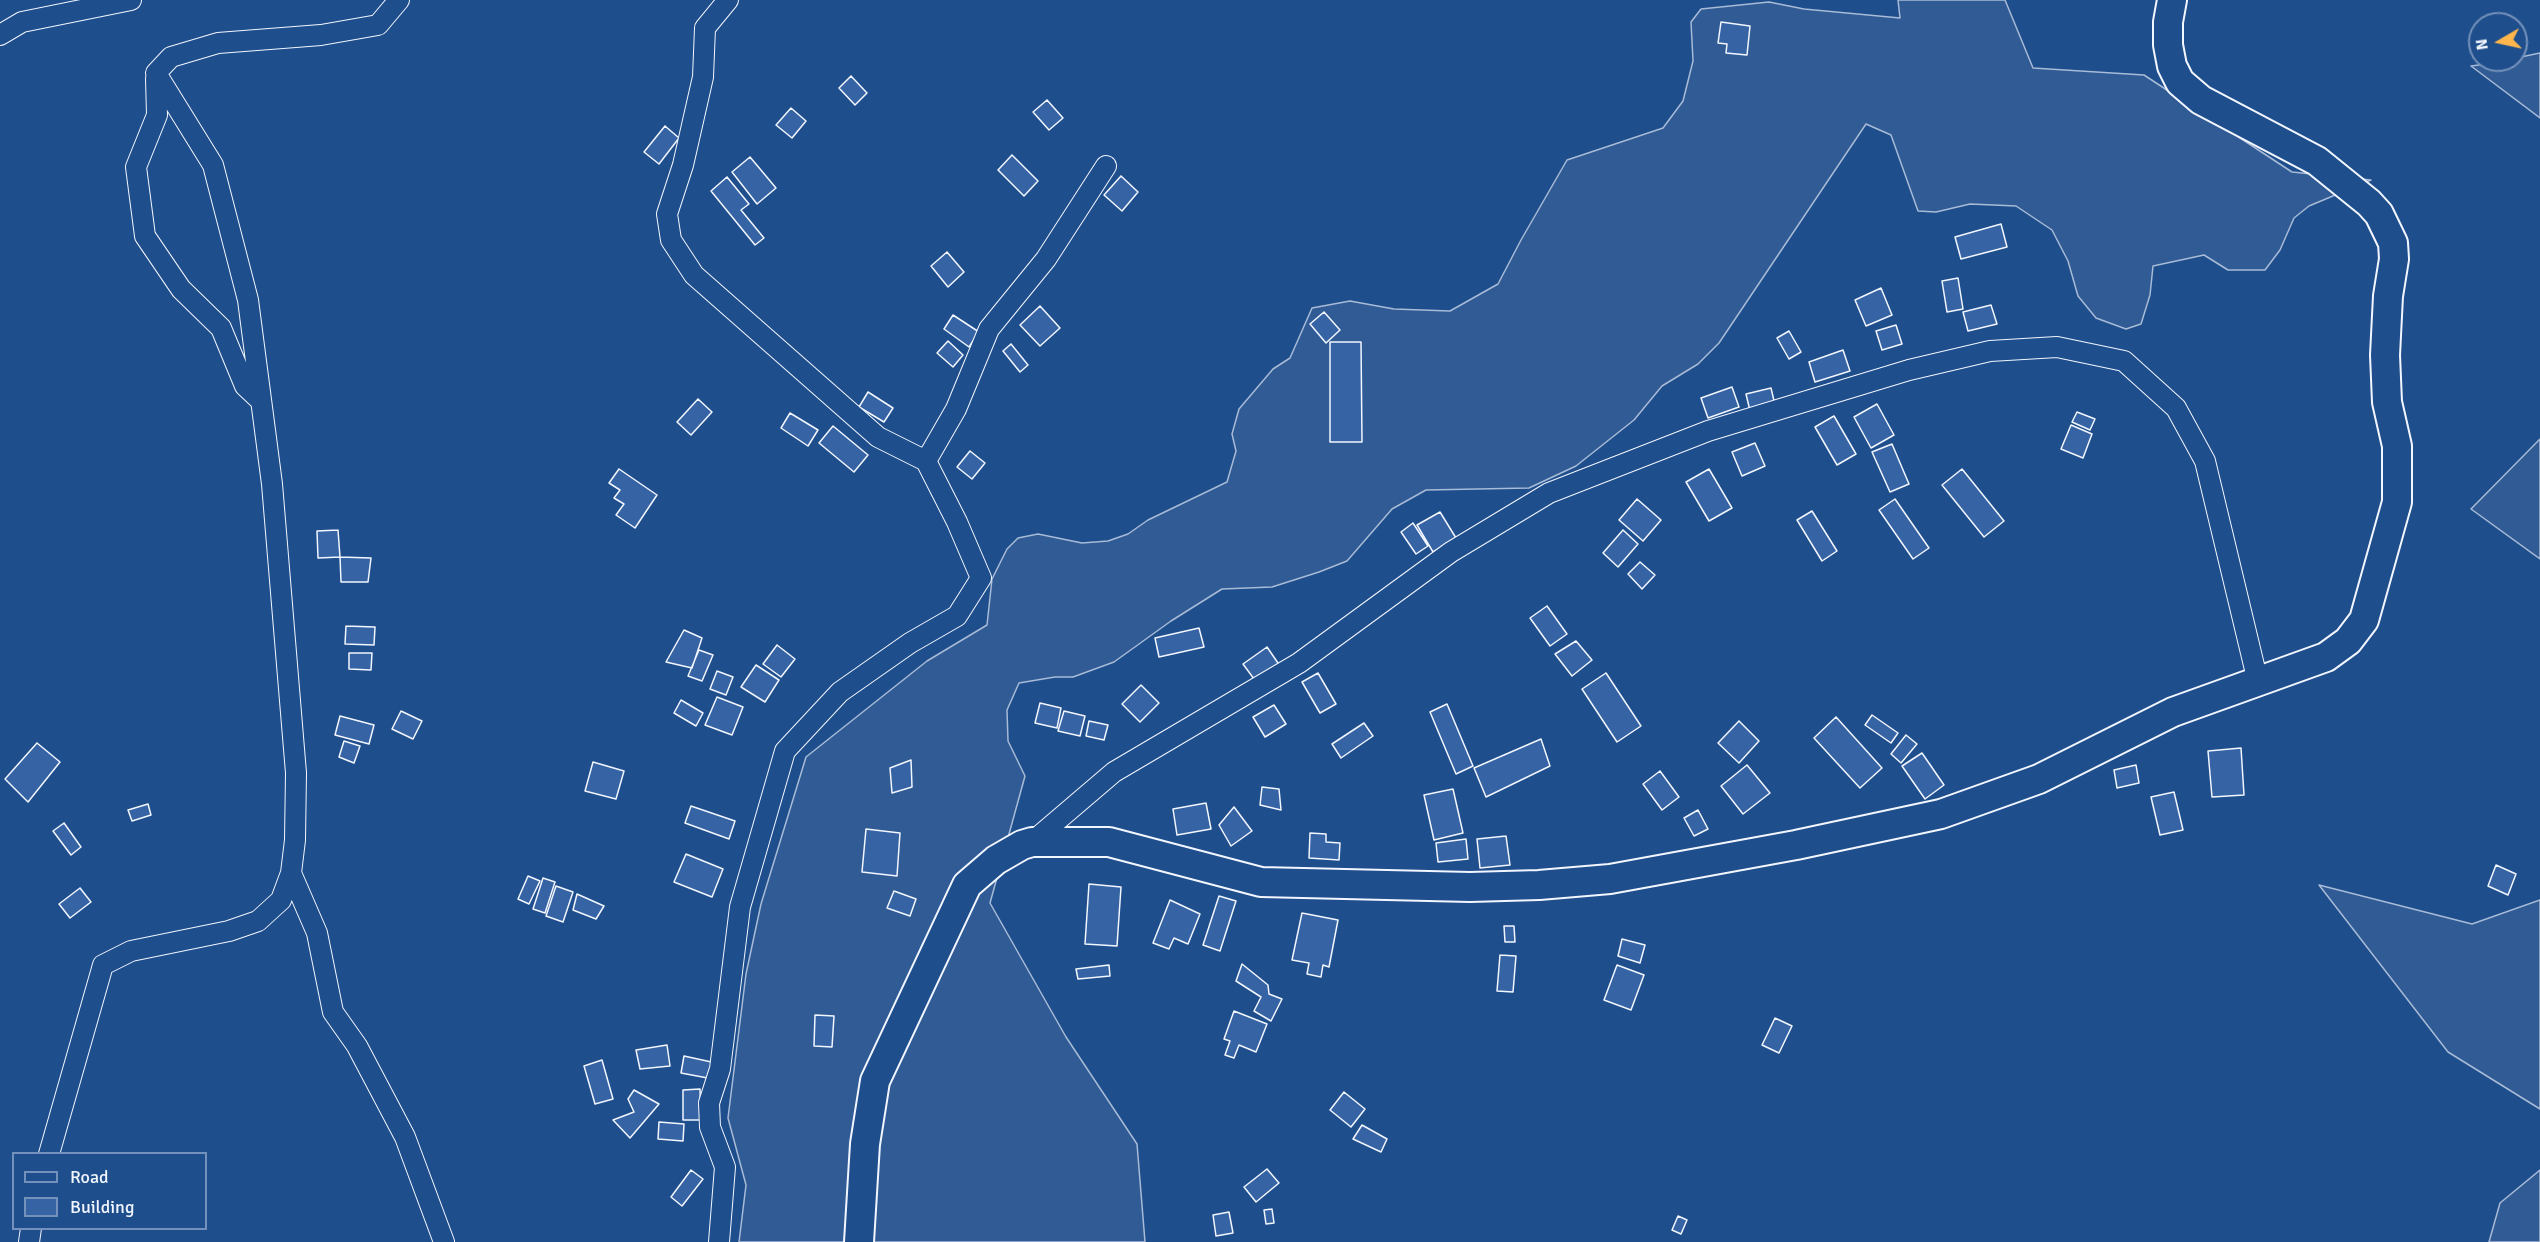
<!DOCTYPE html>
<style>
body{margin:0}
#map{position:relative;width:2540px;height:1242px;overflow:hidden;background:#1f4e8c;font-family:Signika,sans-serif}
canvas{display:block}
.legend{position:absolute;left:12px;top:1152px;width:195px;height:78px;box-sizing:border-box;background:#1f4e8c;border:2px solid #7391ba;margin:0;padding:8px 10px;list-style:none;font-size:18px;color:#f2f6ff}
.legend li{display:flex;align-items:center;gap:12px;height:30px}
.legend b{width:30px;border:2px solid #7391ba}
.north{position:absolute;left:2468px;top:12px;width:60px;height:60px;box-sizing:border-box;background:#1f4e8c;border:2px solid #7391ba;border-radius:50%;rotate:261deg;font-size:16px;font-weight:700;line-height:24px;text-align:center;color:#f2f6ff}
.north::after{content:'';display:block;margin:auto;width:21px;height:27px;background:#ffb74d;clip-path:polygon(50% 0,100% 100%,50% 72%,0 100%)}
</style>
<div id="map">
<canvas width="2540" height="1242"></canvas>
<ul class="legend">
<li><b style="height:8px;background:#1f4e8c"></b>Road</li>
<li><b style="height:16px;background:#3563a3"></b>Building</li>
</ul>
<div class="north">N</div>
</div>
<script>
const ctx = document.querySelector('canvas').getContext('2d');
ctx.lineJoin = 'round';
function fill(path, color) {
  ctx.fillStyle = color;
  ctx.fill(path, 'evenodd');
}
function poly(rows) {
  const path = new Path2D();
  for (const r of rows) {
    path.moveTo(r[0], r[1]);
    for (let i = 2; i < r.length; i += 2) path.lineTo(r[i], r[i + 1]);
  }
  return path;
}
function strokePath(path, color, width, dash) {
  ctx.strokeStyle = color;
  ctx.lineWidth = width;
  ctx.lineCap = dash ? 'butt' : 'round';
  ctx.setLineDash(dash || []);
  ctx.stroke(path);
}
const built = poly([
 [1898,0,2005,0,2033,68,2144,75,2292,172,2371,180,2309,206,2294,218,2280,250,2265,270,2228,270,2204,255,2153,266,2150,295,2141,324,2126,329,2096,318,2078,296,2068,261,2052,230,2016,206,1970,204,1936,212,1918,211,1891,135,1866,124,1719,343,1698,364,1662,386,1634,420,1576,466,1529,488,1426,490,1392,509,1347,561,1319,572,1272,587,1222,589,1171,621,1114,662,1073,677,1055,677,1019,683,1007,710,1008,741,1025,776,990,903,1066,1037,1137,1144,1145,1242,739,1242,746,1185,728,1118,746,974,761,904,806,757,927,661,987,625,992,579,1007,549,1018,538,1038,534,1082,543,1108,541,1128,534,1148,520,1227,482,1236,451,1232,434,1239,409,1273,369,1290,358,1312,308,1350,301,1394,309,1450,311,1498,284,1521,240,1567,160,1663,128,1683,101,1693,61,1691,22,1701,9,1769,2,1804,9,1900,18,1898,0],
 [2540,53,2540,118,2471,66,2516,60,2516,58,2540,53],
 [2540,439,2540,559,2471,509,2540,439],
 [2319,885,2472,924,2540,900,2540,1109,2448,1052,2319,885],
 [2540,1170,2540,1242,2489,1242,2500,1203,2540,1170]
]);
const building = poly([
 [1721,22,1750,26,1747,55,1726,53,1727,44,1718,43,1721,22],
 [851,76,867,93,855,105,839,88,851,76],
 [1047,100,1063,118,1049,130,1033,112,1047,100],
 [791,108,806,121,792,138,776,125,791,108],
 [665,126,679,138,659,164,644,152,665,126],
 [1012,155,1038,181,1024,196,998,170,1012,155],
 [750,157,776,188,757,204,732,172,750,157],
 [1121,176,1138,192,1122,211,1104,195,1121,176],
 [727,177,749,204,741,210,764,238,755,245,711,191,727,177],
 [2001,224,2007,247,1961,259,1955,237,2001,224],
 [947,252,964,272,948,287,931,266,947,252],
 [1958,278,1963,309,1947,312,1942,281,1958,278],
 [1881,288,1892,315,1866,326,1855,300,1881,288],
 [1991,305,1997,324,1968,331,1963,312,1991,305],
 [1040,306,1060,328,1040,346,1020,325,1040,306],
 [1324,312,1340,330,1326,343,1310,324,1324,312],
 [953,315,979,332,969,347,944,329,953,315],
 [1896,325,1902,344,1882,350,1876,331,1896,325],
 [1789,331,1801,352,1789,359,1777,338,1789,331],
 [948,341,963,355,953,367,937,353,948,341],
 [1330,342,1361,342,1362,442,1330,442,1330,342],
 [1011,344,1028,365,1020,372,1003,351,1011,344],
 [1843,350,1850,371,1815,382,1809,362,1843,350],
 [1732,387,1739,407,1708,418,1701,398,1732,387],
 [1771,388,1775,405,1750,411,1746,394,1771,388],
 [868,392,893,408,884,422,859,407,868,392],
 [698,399,712,412,691,435,677,422,698,399],
 [1877,404,1894,435,1871,448,1854,417,1877,404],
 [2077,412,2095,419,2090,430,2072,422,2077,412],
 [790,413,818,430,808,446,781,428,790,413],
 [1834,416,1856,454,1837,465,1815,427,1834,416],
 [2071,425,2092,434,2083,458,2061,449,2071,425],
 [833,426,868,455,854,472,819,443,833,426],
 [1755,443,1765,466,1742,476,1732,452,1755,443],
 [1892,444,1909,484,1890,492,1872,452,1892,444],
 [970,451,985,463,972,479,957,467,970,451],
 [619,469,657,495,635,528,616,515,624,504,614,498,620,490,609,483,619,469],
 [1709,469,1732,508,1709,521,1686,482,1709,469],
 [1962,469,2004,521,1984,537,1942,485,1962,469],
 [1637,499,1661,520,1643,541,1619,520,1637,499],
 [1895,499,1929,548,1913,559,1879,510,1895,499],
 [1812,511,1837,551,1822,561,1797,520,1812,511],
 [1440,512,1456,538,1433,552,1417,525,1440,512],
 [1413,523,1428,546,1416,554,1401,532,1413,523],
 [338,530,340,557,318,558,317,531,338,530],
 [1623,530,1638,544,1618,567,1603,553,1623,530],
 [340,557,371,558,368,582,341,582,340,557],
 [1640,562,1655,575,1642,589,1628,574,1640,562],
 [1547,606,1567,634,1550,646,1530,618,1547,606],
 [346,626,375,627,374,645,345,644,346,626],
 [1199,628,1204,647,1159,657,1155,638,1199,628],
 [684,630,702,638,692,668,666,662,684,630],
 [1576,641,1592,660,1572,676,1555,654,1576,641],
 [777,645,795,659,781,677,763,664,777,645],
 [1267,647,1280,666,1257,683,1243,664,1267,647],
 [699,650,713,655,702,681,688,676,699,650],
 [349,653,372,653,371,670,349,669,349,653],
 [756,665,779,680,765,702,741,687,756,665],
 [717,671,733,677,726,695,710,689,717,671],
 [1318,673,1336,704,1320,713,1302,682,1318,673],
 [1606,673,1641,726,1617,742,1582,689,1606,673],
 [1141,685,1159,703,1140,722,1122,704,1141,685],
 [717,697,743,707,732,735,705,725,717,697],
 [681,700,703,713,696,726,674,713,681,700],
 [1040,703,1061,708,1057,728,1035,723,1040,703],
 [1447,704,1473,766,1456,774,1430,712,1447,704],
 [1274,705,1286,724,1265,737,1253,717,1274,705],
 [401,711,422,721,413,739,392,729,401,711],
 [1064,711,1085,716,1080,736,1058,731,1064,711],
 [1872,715,1898,733,1891,743,1865,725,1872,715],
 [340,716,374,725,369,744,335,735,340,716],
 [1836,717,1882,768,1860,788,1814,738,1836,717],
 [1089,721,1108,725,1104,740,1086,736,1089,721],
 [1739,721,1759,741,1739,763,1718,743,1739,721],
 [1364,723,1373,736,1341,758,1332,744,1364,723],
 [1906,735,1917,744,1901,763,1891,754,1906,735],
 [1541,739,1550,766,1486,797,1474,768,1541,739],
 [344,741,360,746,354,763,339,757,344,741],
 [37,743,60,762,28,802,5,779,37,743],
 [2241,748,2244,795,2212,797,2208,751,2241,748],
 [1922,753,1944,785,1925,799,1902,766,1922,753],
 [911,760,912,787,892,793,890,768,911,760],
 [593,762,624,771,616,799,585,791,593,762],
 [1747,765,1770,793,1743,814,1721,786,1747,765],
 [2136,765,2139,783,2117,788,2114,770,2136,765],
 [1660,771,1679,797,1662,810,1643,784,1660,771],
 [1262,787,1279,789,1281,810,1260,805,1262,787],
 [1453,789,1463,833,1434,840,1424,795,1453,789],
 [2174,792,2183,830,2160,835,2151,797,2174,792],
 [1206,803,1211,829,1177,835,1173,809,1206,803],
 [148,804,151,815,132,821,128,810,148,804],
 [691,806,735,821,729,839,685,823,691,806],
 [1234,807,1252,831,1231,846,1219,825,1234,807],
 [1698,810,1708,829,1694,836,1684,818,1698,810],
 [64,823,81,847,71,855,53,831,64,823],
 [866,829,900,833,897,876,862,872,866,829],
 [1310,833,1326,834,1326,842,1340,843,1339,860,1309,858,1310,833],
 [1506,836,1510,865,1480,868,1477,839,1506,836],
 [1466,839,1468,859,1438,862,1436,843,1466,839],
 [686,854,723,869,712,897,674,882,686,854],
 [2496,865,2516,874,2508,895,2488,886,2496,865],
 [528,876,540,881,529,904,518,899,528,876],
 [543,878,555,882,545,913,533,909,543,878],
 [1089,884,1121,887,1117,946,1085,944,1089,884],
 [556,886,573,892,563,922,546,916,556,886],
 [80,888,91,902,70,918,59,904,80,888],
 [894,891,916,899,910,916,887,908,894,891],
 [577,894,604,906,596,919,573,910,577,894],
 [1219,896,1236,901,1220,951,1203,945,1219,896],
 [1170,900,1200,914,1188,944,1174,938,1169,949,1153,943,1170,900],
 [1302,913,1338,920,1329,967,1323,965,1321,977,1307,974,1309,963,1292,960,1302,913],
 [1504,926,1514,926,1515,942,1505,942,1504,926],
 [1622,939,1645,945,1640,963,1618,956,1622,939],
 [1500,955,1516,956,1513,992,1497,991,1500,955],
 [1242,964,1268,985,1269,994,1282,999,1271,1021,1254,1011,1261,997,1236,981,1242,964],
 [1109,965,1110,976,1078,979,1076,969,1109,965],
 [1617,965,1644,975,1631,1010,1604,1000,1617,965],
 [1234,1011,1267,1024,1256,1052,1239,1045,1234,1058,1225,1055,1230,1041,1224,1039,1234,1011],
 [815,1015,834,1016,832,1047,814,1046,815,1015],
 [1775,1018,1792,1026,1779,1053,1762,1045,1775,1018],
 [667,1045,670,1066,640,1069,636,1050,667,1045],
 [684,1056,716,1063,713,1079,681,1073,684,1056],
 [602,1060,613,1099,595,1104,584,1066,602,1060],
 [700,1089,701,1120,683,1120,683,1090,700,1089],
 [634,1090,659,1104,630,1138,613,1120,634,1112,628,1099,634,1090],
 [1344,1092,1365,1109,1351,1127,1330,1110,1344,1092],
 [659,1122,684,1124,683,1141,658,1139,659,1122],
 [1362,1125,1387,1139,1381,1152,1353,1139,1362,1125],
 [1267,1169,1279,1183,1256,1202,1244,1187,1267,1169],
 [691,1170,703,1179,682,1206,671,1197,691,1170],
 [1272,1209,1274,1223,1266,1224,1264,1210,1272,1209],
 [1229,1212,1233,1233,1216,1236,1213,1215,1229,1212],
 [1678,1216,1687,1220,1681,1234,1672,1230,1678,1216]
]);
const minor = poly([
 [0,35,22,22,131,0],
 [156,78,157,115,136,167,145,236,181,289,221,328,245,386,261,401],
 [926,461,956,409,989,329,1046,259,1106,166],
 [1032,842,1114,772,1299,663,1451,552,1549,493,1708,431,1909,370,1990,351,2057,347,2124,361,2176,408,2205,461,2258,682],
 [291,873,317,933,333,1012,357,1046,405,1137,444,1242],
 [49,1154,103,965,131,951,229,931,258,921,281,900,291,873,295,840,296,773,272,484,248,300,213,165,156,73,171,57,218,43,321,35,378,25,399,0],
 [29,1242,31,1228],
 [719,1242,725,1167,710,1127,709,1103,720,1069,740,907,785,751,840,692,910,643,957,616,981,578,957,522,926,461,878,437,694,275,671,240,667,214,683,165,703,77,705,28,728,0]
]);
const secondary = poly([
 [859,1242,865,1144,875,1081,967,885,996,860,1022,845,1032,842,1109,842,1261,882,1470,887,1539,885,1610,879,1796,845,1941,814,2039,779,2173,712,2326,657,2348,641,2364,620,2397,502,2397,446,2387,402,2385,355,2388,296,2394,259,2393,243,2379,214,2369,203,2317,161,2201,100,2180,82,2172,66,2168,45,2168,22,2172,0]
]);
fill(built, '#305b95');
strokePath(built, '#a8bbd7', 1.5);
fill(building, '#3563a3');
strokePath(building, '#f2f6ff', 1.5);
strokePath(minor, '#f2f6ff', 22);
strokePath(secondary, '#f2f6ff', 32);
strokePath(minor, '#1f4e8c', 20);
strokePath(secondary, '#1f4e8c', 28);
</script>
